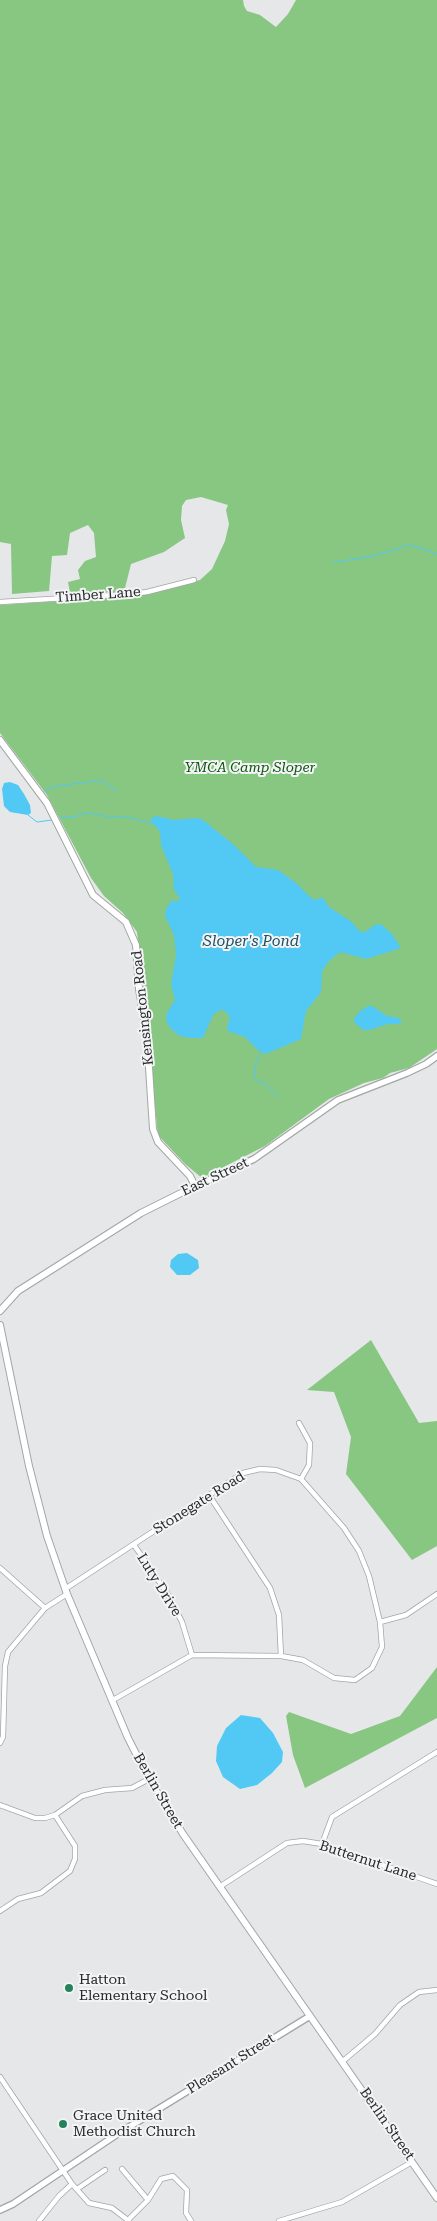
<!DOCTYPE html>
<style>
body{margin:0}
canvas{display:block;background:#e6e7e8}
</style>
<canvas width="437" height="2221"></canvas>
<script>
const ctx = document.querySelector('canvas').getContext('2d');
ctx.lineJoin = 'round';
function fill(path, color) {
  ctx.fillStyle = color;
  ctx.fill(path, 'evenodd');
}
function poly(rows) {
  const path = new Path2D();
  for (const r of rows) {
    path.moveTo(r[0], r[1]);
    for (let i = 2; i < r.length; i += 2) path.lineTo(r[i], r[i + 1]);
  }
  return path;
}
function strokePath(path, color, width, dash) {
  ctx.strokeStyle = color;
  ctx.lineWidth = width;
  ctx.lineCap = dash ? 'butt' : 'round';
  ctx.setLineDash(dash || []);
  ctx.stroke(path);
}
function write(font, color, halo, rows, align = 'center') {
  ctx.font = font + ' "Roboto Serif",serif';
  ctx.lineWidth = 4;
  ctx.setLineDash([]);
  ctx.textBaseline = 'middle';
  ctx.strokeStyle = halo;
  ctx.fillStyle = color;
  for (const [text, x, y, turn = 0] of rows) {
    ctx.save();
    ctx.translate(x, y);
    ctx.rotate((+turn || 0) * Math.PI / 180);
    ctx.textAlign = isNaN(turn) ? turn : align;
    if (halo) ctx.strokeText(text, 0, 0);
    ctx.fillText(text, 0, 0);
    ctx.restore();
  }
}
const green = poly([
 [0,0,243,0,244,6,247,11,260,15,276,27,288,14,296,0,437,0,437,1049,409,1068,390,1073,383,1078,364,1083,329,1099,265,1146,202,1178,185,1164,158,1135,137,932,123,913,104,896,91,878,47,795,0,733,0,605,138,596,200,580,212,569,225,541,229,524,226,510,228,505,201,497,186,500,182,506,181,520,185,538,164,552,131,564,124,592,70,593,68,582,80,579,78,570,85,561,96,557,94,533,88,525,70,533,67,555,52,556,49,591,12,594,11,544,0,542],
 [371,1340,419,1423,437,1421,437,1546,412,1560,346,1474,351,1437,334,1392,307,1390],
 [437,1667,437,1718,305,1788,293,1755,286,1716,289,1712,351,1734,400,1716]
]);
const water = poly([
 [10,782,18,785,24,794,30,805,31,813,28,815,10,812,4,806,2,789,4,783],
 [156,816,174,820,197,818,203,820,234,845,256,867,278,870,296,883,311,898,317,900,322,897,329,907,352,922,359,931,365,932,375,925,381,924,392,934,401,948,366,959,340,952,329,961,322,971,321,992,306,1011,301,1039,275,1050,265,1054,259,1051,245,1037,228,1031,227,1029,230,1016,223,1010,220,1010,213,1015,203,1038,190,1038,180,1036,170,1028,166,1020,167,1013,175,1000,171,984,176,955,174,935,165,916,166,909,171,901,178,901,180,898,174,890,173,874,161,845,160,832,150,819],
 [368,1006,372,1006,387,1016,399,1018,402,1023,398,1024,388,1024,369,1030,363,1030,354,1022,354,1019,359,1012],
 [187,1253,198,1260,199,1268,190,1275,177,1275,170,1267,171,1260,178,1254],
 [241,1715,260,1718,273,1733,283,1752,282,1762,272,1773,257,1785,240,1789,223,1777,216,1761,217,1746,226,1728]
]);
const stream = poly([
 [334,562,370,557,410,545,437,554],
 [44,791,52,787,100,780,118,791],
 [28,815,37,822,52,820],
 [61,817,76,817,81,814,89,813,102,816,127,817,154,824],
 [261,1053,256,1063,254,1076,255,1079,265,1084,279,1097]
]);
const minor = poly([
 [0,602,131,594,147,592,194,580],
 [299,1423,310,1443,309,1465,301,1479],
 [209,1495,270,1588,279,1615,281,1656],
 [134,1545,167,1593,182,1622,192,1655],
 [0,1568,45,1608],
 [65,1589,243,1473,260,1469,276,1470,301,1479,344,1528,359,1551,369,1576,380,1622,382,1647,372,1668,355,1680,334,1678,303,1660,281,1656,192,1655,113,1700],
 [380,1622,406,1615,437,1594],
 [0,1743,3,1737,5,1666,8,1652,45,1608,67,1594],
 [0,1805,35,1818,45,1818,55,1815,82,1796,105,1790,132,1788,149,1779],
 [322,1844,332,1817,437,1752],
 [221,1886,287,1843,303,1841,322,1844,437,1884],
 [0,1911,18,1899,41,1893,70,1871,75,1859,75,1846,55,1815],
 [343,2061,375,2034,400,2005,419,1992,437,1990],
 [0,2077,72,2184,89,2203,112,2208,129,2221],
 [122,2169,148,2200],
 [77,2189,105,2170],
 [128,2220,148,2200,161,2179,173,2176,187,2190,186,2213,191,2221],
 [39,2221,59,2196,72,2184],
 [279,2221,342,2202,412,2162]
]);
const tertiary = poly([
 [195,1186,254,1159,338,1100,407,1073,426,1064,437,1056],
 [0,2210,13,2204,116,2135,310,2016]
]);
const secondary = poly([
 [0,740,47,803,93,895,126,922,136,945,139,989,147,1037,153,1129,158,1142,190,1176,195,1186,141,1213,18,1291,0,1311],
 [0,1325,29,1466,47,1536,67,1594,128,1738,149,1779,183,1834,437,2198]
]);
const markers = [
 [69,1988,5,"#25835b"],
 [63,2124,5,"#25835b"]
];
const streetNames = [
 ["Timber Lane",98,595,-4],
 ["Kensington Road",143,1008,-96],
 ["East Street",215,1177,-25],
 ["Stonegate Road",199,1503,-32],
 ["Luty Drive",159,1585,58],
 ["Berlin Street",158,1791,60],
 ["Butternut Lane",368,1861,18],
 ["Pleasant Street",231,2064,-32],
 ["Berlin Street",387,2124,55]
];
const parkNames = [
 ["YMCA Camp Sloper",250,768]
];
const poiNames = [
 ["Hatton",79,1980],
 ["Elementary School",79,1996],
 ["Grace United",73,2116],
 ["Methodist Church",73,2132]
];
const waterNames = [
 ["Sloper's Pond",251,942]
];
fill(green, '#87c782');
fill(water, '#51c9f4');
strokePath(stream, '#51c9f4', 1);
strokePath(minor, '#a4a5a6', 6);
strokePath(tertiary, '#a4a5a6', 8);
strokePath(secondary, '#a4a5a6', 8);
strokePath(minor, '#fff', 4.5);
strokePath(tertiary, '#fff', 5.5);
strokePath(secondary, '#fff', 6);
for (const [x, y, r, color] of markers) {
  const dot = new Path2D();
  dot.arc(x, y, r, 0, 2 * Math.PI);
  ctx.fillStyle = color;
  ctx.fill(dot);
  strokePath(dot, '#f3f4f5', 2);
}
write('14px', '#292a2a', '#f3f4f5', streetNames);
write('italic 14px', '#0e540e', '#f3f4f5', parkNames);
write('14px', '#292a2a', '#f3f4f5', poiNames, 'left');
write('italic 15px', '#1f5063', '#f3f4f5', waterNames);
</script>
